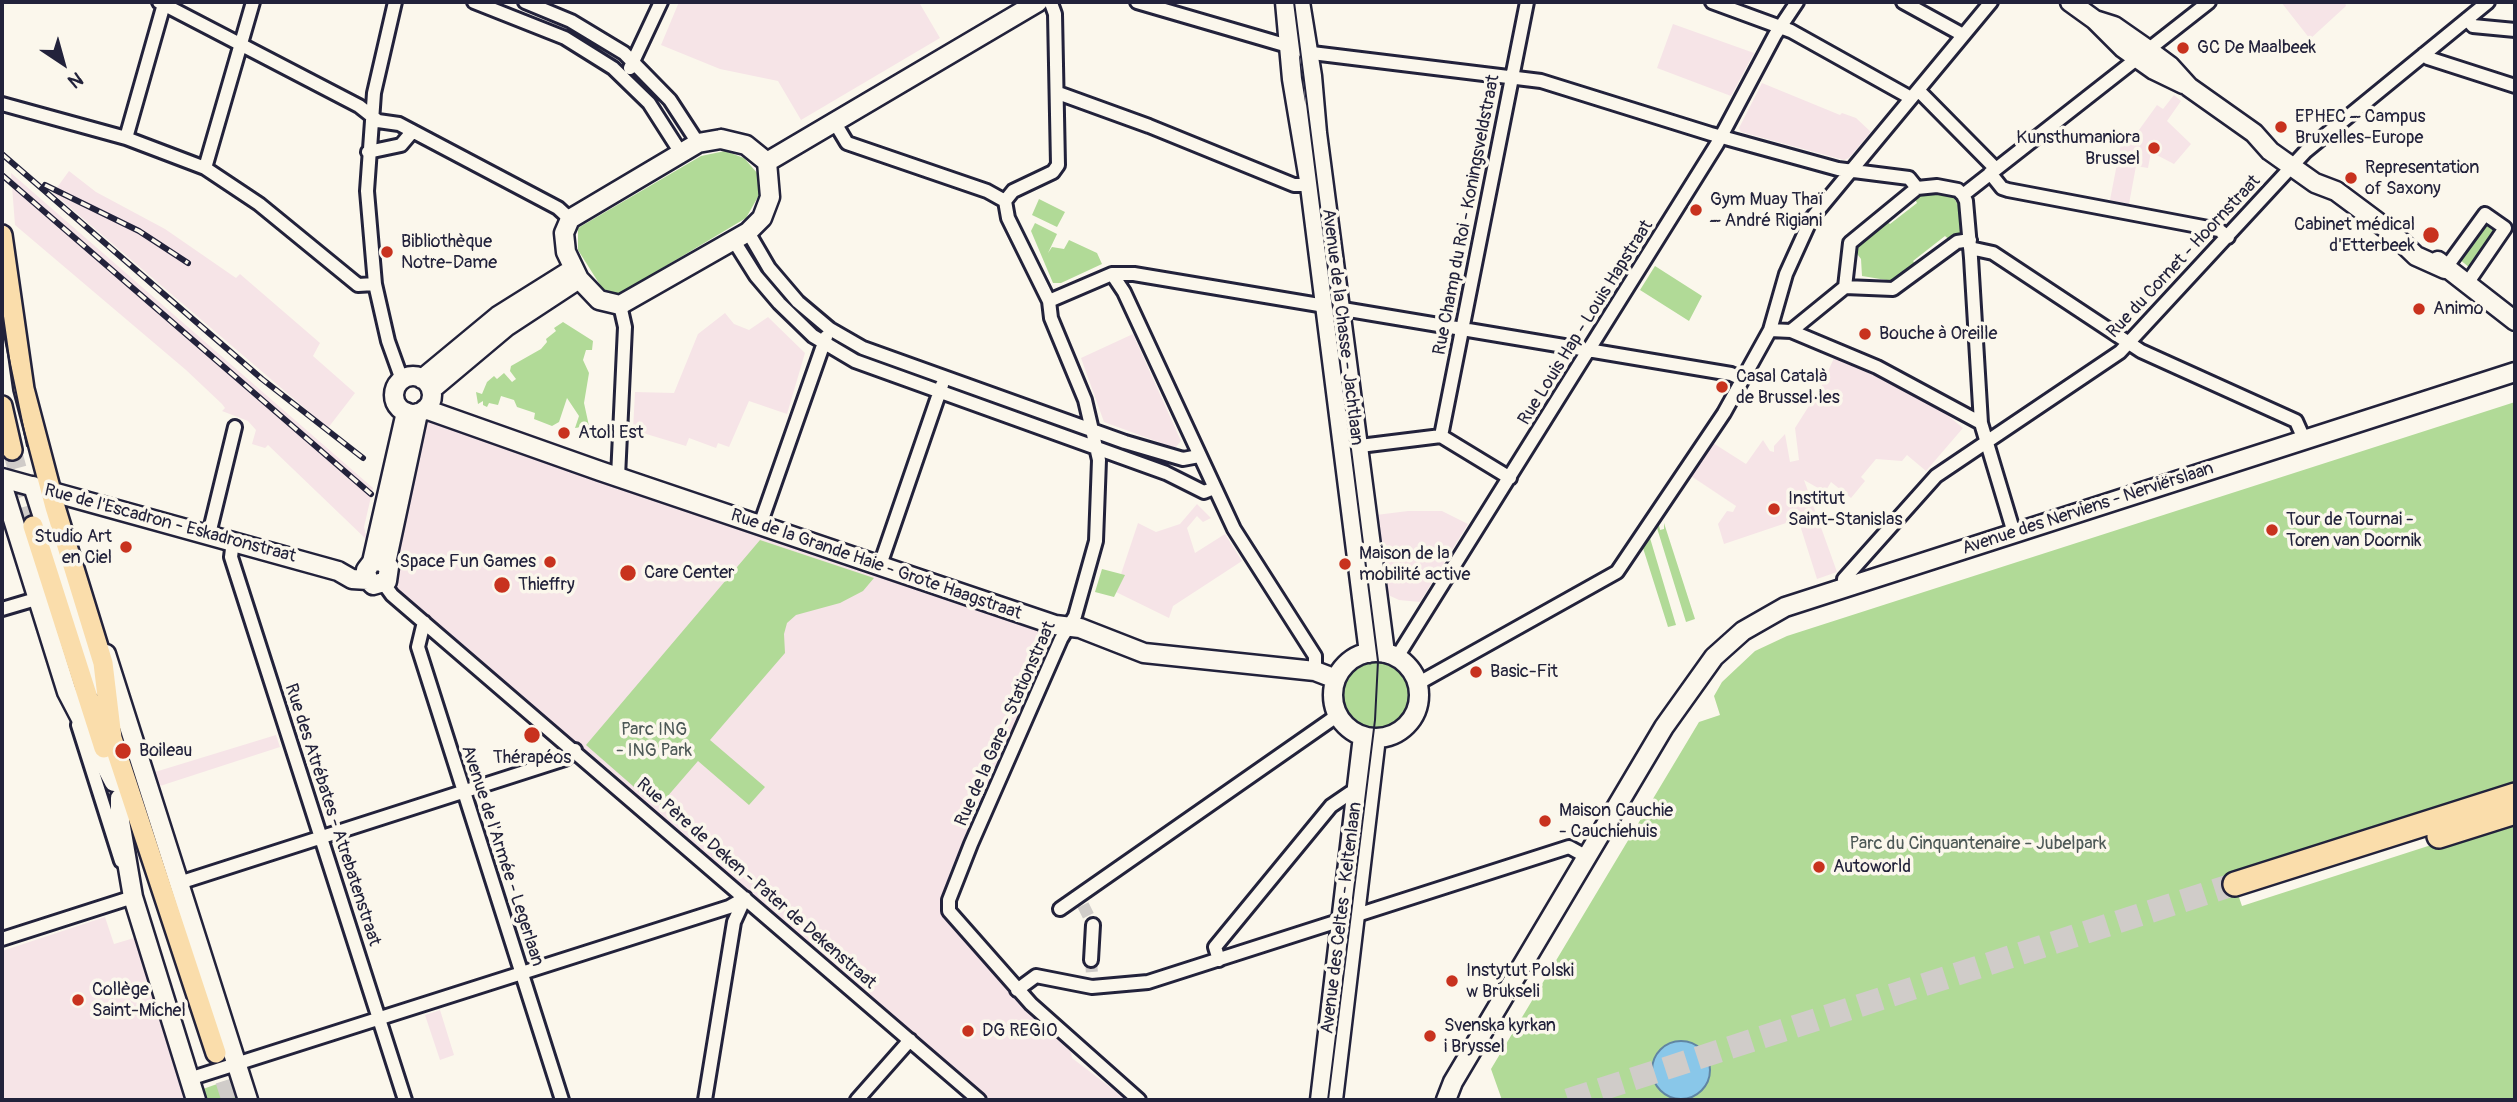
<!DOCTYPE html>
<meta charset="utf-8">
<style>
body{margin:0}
#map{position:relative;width:2517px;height:1102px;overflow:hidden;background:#fbf7ec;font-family:Pangolin,sans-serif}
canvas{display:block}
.frame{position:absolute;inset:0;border:4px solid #22223b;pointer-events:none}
.north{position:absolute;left:28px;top:28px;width:70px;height:70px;-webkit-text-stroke:5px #fbf7ec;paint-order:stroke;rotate:144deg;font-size:19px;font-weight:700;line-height:28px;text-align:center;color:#22223b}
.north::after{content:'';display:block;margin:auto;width:24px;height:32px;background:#22223b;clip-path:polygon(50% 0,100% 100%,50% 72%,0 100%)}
</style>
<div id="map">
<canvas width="2517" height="1102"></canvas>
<div class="frame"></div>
<div class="north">N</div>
</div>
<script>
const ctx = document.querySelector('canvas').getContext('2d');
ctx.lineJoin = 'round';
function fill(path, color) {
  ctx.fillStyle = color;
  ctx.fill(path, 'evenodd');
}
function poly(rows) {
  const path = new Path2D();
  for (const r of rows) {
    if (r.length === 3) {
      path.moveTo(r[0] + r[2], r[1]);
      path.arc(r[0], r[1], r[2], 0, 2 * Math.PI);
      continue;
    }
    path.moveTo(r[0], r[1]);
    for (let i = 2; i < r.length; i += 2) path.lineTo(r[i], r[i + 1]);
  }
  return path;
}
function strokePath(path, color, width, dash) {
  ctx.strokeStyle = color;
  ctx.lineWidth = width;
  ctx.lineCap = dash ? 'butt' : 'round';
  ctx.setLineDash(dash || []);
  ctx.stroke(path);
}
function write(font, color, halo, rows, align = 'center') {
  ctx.font = font + ' Pangolin,sans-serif';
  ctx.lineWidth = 7;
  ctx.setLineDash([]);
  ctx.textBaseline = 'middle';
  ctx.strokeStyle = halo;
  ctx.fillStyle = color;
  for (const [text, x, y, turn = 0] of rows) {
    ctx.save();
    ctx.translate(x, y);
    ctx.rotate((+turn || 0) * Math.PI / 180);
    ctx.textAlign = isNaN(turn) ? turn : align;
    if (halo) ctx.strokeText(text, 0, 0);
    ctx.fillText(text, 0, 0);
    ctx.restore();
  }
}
const built = poly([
 [679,2,915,2,920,4,940,38,801,120,778,81,720,69,661,45],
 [2281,2,2345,2,2346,6,2310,39],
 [1673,24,1754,53,1731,96,1657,68],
 [1762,83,1840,115,1842,113,1856,118,1871,132,1849,158,1844,160,1741,132,1739,128],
 [2174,95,2181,101,2167,121,2191,144,2174,164,2151,152,2148,168,2136,166,2129,204,2110,200,2122,138,2125,136,2131,141,2157,105,2163,109],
 [69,171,96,192,165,229,236,278,240,274,320,343,313,356,355,393,328,428,53,193],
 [11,173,373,488,364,527,367,540,268,445,265,448,252,444,256,430,248,421,222,411,225,408,222,404,186,370,15,225],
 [725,313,734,324,749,330,768,317,805,353,787,414,749,401,729,447,718,443,716,448,689,438,686,446,633,430,635,392,674,393,698,334],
 [1133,334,1181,441,1175,448,1104,422,1081,358],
 [1834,358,1897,385,1946,414,1963,428,1926,471,1907,455,1902,461,1876,459,1861,477,1865,481,1851,498,1831,482,1825,492,1804,480,1837,572,1817,579,1799,522,1795,520,1724,544,1718,524,1727,511,1733,512,1736,506,1691,476,1713,443,1746,464,1763,440,1770,451,1774,452,1774,446,1785,434,1790,462,1799,460,1795,428,1821,387],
 [424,417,1054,632,1053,646,1051,646,945,889,943,907,946,918,978,957,980,955,1028,1007,1026,1010,1071,1052,1072,1058,1127,1100,988,1100,595,761,593,763,580,752,582,749,559,734,561,731,446,632,444,634,430,622,432,619,426,612,419,607,416,610,395,590,394,565],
 [1197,504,1211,518,1203,522,1197,516,1187,528,1195,553,1225,534,1242,561,1173,606,1169,618,1116,592,1124,576,1121,574,1138,523,1156,532,1180,524],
 [1408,511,1442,511,1468,524,1420,602,1399,600,1386,594,1376,515],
 [276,735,280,747,160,786,155,772],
 [105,917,114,944,134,938,186,1100,2,1100,2,951],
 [440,1010,454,1055,440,1060,425,1015]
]);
const green = poly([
 [725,151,744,158,758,174,759,195,746,218,619,294,610,294,602,288,578,250,578,228,701,156],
 [1923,189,1947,193,1954,198,1961,210,1964,236,1951,241,1945,236,1913,261,1916,265,1899,282,1862,276,1861,259,1852,247,1886,221,1890,224,1917,203,1914,197],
 [1039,199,1065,212,1057,227,1032,215],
 [1035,223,1057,234,1048,253,1052,247,1064,249,1069,240,1097,253,1102,264,1061,283,1053,283,1031,231],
 [2485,223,2496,232,2470,268,2459,259],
 [1655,266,1702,296,1689,321,1640,290],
 [563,322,593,341,592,350,586,350,583,360,589,373,584,403,589,426,575,428,579,416,567,398,559,422,552,426,534,419,535,413,517,407,514,400,501,396,498,405,489,403,487,407,483,405,483,401,478,404,476,392,482,394,487,382,494,376,497,379,504,373,512,382,516,379,510,371,511,366,541,349,547,342,546,339,556,331,554,328],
 [2515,402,2515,787,2232,877,2242,906,2515,818,2515,1100,1502,1100,1491,1069,1699,722,1720,715,1714,696,1722,682,1755,651,1787,636],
 [1664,523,1695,619,1686,622,1657,528,1659,525,1660,530,1664,529],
 [1650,538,1676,625,1668,627,1643,548],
 [760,540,874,578,863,591,840,603,796,615,787,623,784,634,785,653,710,740,765,787,749,805,698,761,660,805,652,797,649,800,586,745],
 [1102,569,1125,575,1114,597,1095,592],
 [1376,695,38],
 [231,1079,239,1100,207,1100,203,1089]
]);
const water = poly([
 [1681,1070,29]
]);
const streetTunnel = poly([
 [1083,905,1093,925],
 [1091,960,1092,974]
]);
const primaryTunnel = poly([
 [12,450,33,526],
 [216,1053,231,1100]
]);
const highwayTunnel = poly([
 [1568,1100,2235,884]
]);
const street = poly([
 [159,2,359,106,378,121,399,124,558,208,570,219],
 [395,2,374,93,367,191,375,284,388,341,402,380],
 [474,2,565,38,613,68,649,103,681,153],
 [525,2,571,21,624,53,670,100,698,143],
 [1137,2,1312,53,1541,81,1711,134,1838,169,1909,178,1917,188],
 [1712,2,1791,31,1911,98],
 [1903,2,1963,35],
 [2467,19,2473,26,2515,30],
 [2424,54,2428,58,2515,86],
 [630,68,661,2],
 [1918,90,1996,169],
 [1058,93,1149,126,1294,185,1316,185],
 [2,104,126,138,205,168,259,204,358,285,375,284],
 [835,123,847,143,987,191,1005,201],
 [126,138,164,4],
 [368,152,401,145,412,132],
 [205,168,253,2],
 [1990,173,2002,188,2008,190,2219,230,2228,237],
 [1963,195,2209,2],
 [1005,201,1008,218,1049,301,1112,274,1134,274,1731,374,1742,379],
 [1005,201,1013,191,1053,172,1058,165,1055,14,1051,3],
 [748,232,769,268,798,302,830,329,863,348,1125,442,1183,459,1199,456],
 [734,241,756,276,779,303,813,336,855,361,1166,473,1204,492,1214,488],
 [1970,248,1993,253,2141,351,2296,421,2304,439],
 [2445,269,2485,214,2505,228,2466,285],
 [1112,274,1124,292,1234,529,1315,656,1315,671],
 [1845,287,1850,243,1917,188,1937,186,1958,190,1963,195,1966,201,1971,258,1981,423,2014,533],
 [1845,287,1893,289,1957,242,1970,240],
 [1049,301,1051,318,1085,400,1099,460,1096,541,1075,616,1061,639,971,844,949,900,949,911,1031,1004,1139,1100],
 [1770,330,1791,331,1845,287],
 [1791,331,1877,367,1981,423],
 [1441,436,1527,2],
 [1352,447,1441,436,1510,478],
 [618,477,625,327,620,305],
 [760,525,826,337],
 [209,534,235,427],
 [233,541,231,557,405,1100],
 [880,565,942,385],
 [384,584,392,595,979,1100],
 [1845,587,1844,579,1936,476,2120,352,2306,151,2488,2],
 [2,609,36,599],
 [424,622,418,647,562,1100],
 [1397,657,1717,144,1775,35,1797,2],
 [1417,684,1617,572,1724,413,1770,330,1786,274,1811,219,1991,2],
 [78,725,121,861],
 [179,883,565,759,575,750],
 [1060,909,1338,715],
 [2,939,133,897],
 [1091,960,1093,925],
 [1219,960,1215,947,1331,806,1350,793,1362,794],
 [1017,990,1036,976,1092,987,1148,982,1569,847,1587,857],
 [189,1079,729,907,745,898],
 [705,1100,734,922,745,898],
 [857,1100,910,1040]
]);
const secondary = poly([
 [1285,2,1292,79,1310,186,1369,653],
 [1300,2,1312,76,1317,133,1385,653],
 [2070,2,2095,20,2123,48,2154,70,2183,84],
 [2095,20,2114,26,2147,49,2170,66,2189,87,2254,133,2270,151,2315,183,2336,191,2391,232,2416,256,2445,269],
 [721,139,746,145,767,162,770,197,762,218,748,232,620,305,599,300,579,279,566,252,564,233,570,219,698,143,721,139],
 [767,162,1038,2],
 [2438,261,2515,321],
 [413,395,19],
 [422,379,498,316,573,269],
 [431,390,506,327,579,279],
 [425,409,600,471,1055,625,1080,628,1144,653,1315,671,1336,679],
 [2,478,338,571,352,579,368,580,373,585,387,581,389,567,381,561,372,562,366,570,368,580],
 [2,484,67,692,114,782],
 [33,486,81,636,103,688],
 [372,562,406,412],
 [386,563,418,413],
 [1376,695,43],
 [106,654,248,1100],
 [120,798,120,821,133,897,196,1100],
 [1320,1100,1363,736],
 [1333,1100,1376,738],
 [1446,1100,1453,1082,1664,727,1714,657,1743,631,1785,607,2515,372]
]);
const primary = poly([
 [2,235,24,389,55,507,103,663,112,738,216,1053],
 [2,406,12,450],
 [33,526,104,748]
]);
const highway = poly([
 [2439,836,2515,812],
 [2235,884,2515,795]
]);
const tram = poly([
 [1294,2,1378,661,1375,720,1328,1100],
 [2,325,27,446]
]);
const rail = poly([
 [2,154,262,379,363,458],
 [2,175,371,494],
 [45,185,139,231,188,263]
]);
const markers = [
 [2183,48,7,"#c8321e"],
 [2281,127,7,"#c8321e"],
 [2154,148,7,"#c8321e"],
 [2351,178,7,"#c8321e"],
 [1696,210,7,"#c8321e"],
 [2431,235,9,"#c8321e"],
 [387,252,7,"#c8321e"],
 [2419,309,7,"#c8321e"],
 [1865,334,7,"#c8321e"],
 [1722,387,7,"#c8321e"],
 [564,433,7,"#c8321e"],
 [1774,509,7,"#c8321e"],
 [2272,530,7,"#c8321e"],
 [126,547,7,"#c8321e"],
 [550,562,7,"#c8321e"],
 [1345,564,7,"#c8321e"],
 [628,573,9,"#c8321e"],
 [502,585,9,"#c8321e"],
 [1476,672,7,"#c8321e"],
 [532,735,9,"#c8321e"],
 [123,751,9,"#c8321e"],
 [1545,821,7,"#c8321e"],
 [1819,867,7,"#c8321e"],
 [1452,981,7,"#c8321e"],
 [78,1000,7,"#c8321e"],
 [968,1031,7,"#c8321e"],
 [1430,1036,7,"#c8321e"]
];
const poiNames = [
 ["GC De Maalbeek",2197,48],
 ["EPHEC – Campus",2295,117],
 ["Bruxelles-Europe",2295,138],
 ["Kunsthumaniora",2140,138,"right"],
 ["Brussel",2140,159,"right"],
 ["Representation",2365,168],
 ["of Saxony",2365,189],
 ["Gym Muay Thaï",1710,200],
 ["– André Rigiani",1710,221],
 ["Cabinet médical",2415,225,"right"],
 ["d'Etterbeek",2415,246,"right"],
 ["Bibliothèque",401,242],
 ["Notre-Dame",401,263],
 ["Animo",2433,309],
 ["Bouche à Oreille",1879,334],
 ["Casal Català",1736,377],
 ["de Brussel·les",1736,398],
 ["Atoll Est",578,433],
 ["Institut",1788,499],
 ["Saint-Stanislas",1788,520],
 ["Tour de Tournai -",2286,520],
 ["Toren van Doornik",2286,541],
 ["Studio Art",112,537,"right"],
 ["en Ciel",112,558,"right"],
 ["Maison de la",1359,554],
 ["mobilité active",1359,575],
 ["Space Fun Games",536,562,"right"],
 ["Care Center",644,573],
 ["Thieffry",518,585],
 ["Basic-Fit",1490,672],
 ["Boileau",139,751],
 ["Thérapéos",532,758,"center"],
 ["Maison Cauchie",1559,811],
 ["- Cauchiehuis",1559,832],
 ["Autoworld",1833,867],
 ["Instytut Polski",1466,971],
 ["w Brukseli",1466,992],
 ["Collège",92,990],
 ["Saint-Michel",92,1011],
 ["Svenska kyrkan",1444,1026],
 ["i Bryssel",1444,1047],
 ["DG REGIO",982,1031]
];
const streetNames = [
 ["Rue Champ du Roi - Koningsveldstraat",1467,215,-79],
 ["Rue du Cornet - Hoornstraat",2184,257,-47],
 ["Rue Louis Hap - Louis Hapstraat",1586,323,-58],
 ["Avenue de la Chasse - Jachtlaan",1342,327,83],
 ["Avenue des Nerviens - Nerviërslaan",2088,509,-18],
 ["Rue de l'Escadron - Eskadronstraat",170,524,15],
 ["Rue de la Grande Haie - Grote Haagstraat",876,565,19],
 ["Rue de la Gare - Stationstraat",1006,724,-66],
 ["Rue des Atrébates - Atrebatenstraat",332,815,72],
 ["Avenue de l'Armée - Legerlaan",502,856,72],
 ["Rue Père de Deken - Pater de Dekenstraat",756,884,41],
 ["Avenue des Celtes - Keltenlaan",1342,918,-83]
];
const parkNames = [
 ["Parc ING",654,730],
 ["- ING Park",654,751],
 ["Parc du Cinquantenaire - Jubelpark",1978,844]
];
fill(built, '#f6e4e7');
fill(green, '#b1da97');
fill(water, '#89c7e9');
strokePath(water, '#6085a3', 2);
strokePath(streetTunnel, '#d0ccc9', 12, [12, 6]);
strokePath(primaryTunnel, '#d0ccc9', 19, [19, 10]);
strokePath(highwayTunnel, '#d0ccc9', 23, [23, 11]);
strokePath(street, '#22223b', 18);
strokePath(secondary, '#22223b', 23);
strokePath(primary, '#22223b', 24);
strokePath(highway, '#22223b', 28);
strokePath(street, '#fbf7ec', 12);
strokePath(secondary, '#fbf7ec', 18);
strokePath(primary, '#faddab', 19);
strokePath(highway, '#faddab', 23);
strokePath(tram, '#22223b', 2);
strokePath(rail, '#22223b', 6);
strokePath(rail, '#fbf7ec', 3.5, [10]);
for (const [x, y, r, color] of markers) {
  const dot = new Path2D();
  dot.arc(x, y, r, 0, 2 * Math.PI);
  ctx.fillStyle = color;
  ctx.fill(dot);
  strokePath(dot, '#fbf7ec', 2.5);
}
write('18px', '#22223b', '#fbf7ec', poiNames, 'left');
write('18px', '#22223b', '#fbf7ec', streetNames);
write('18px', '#4d5957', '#fbf7ec', parkNames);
</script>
